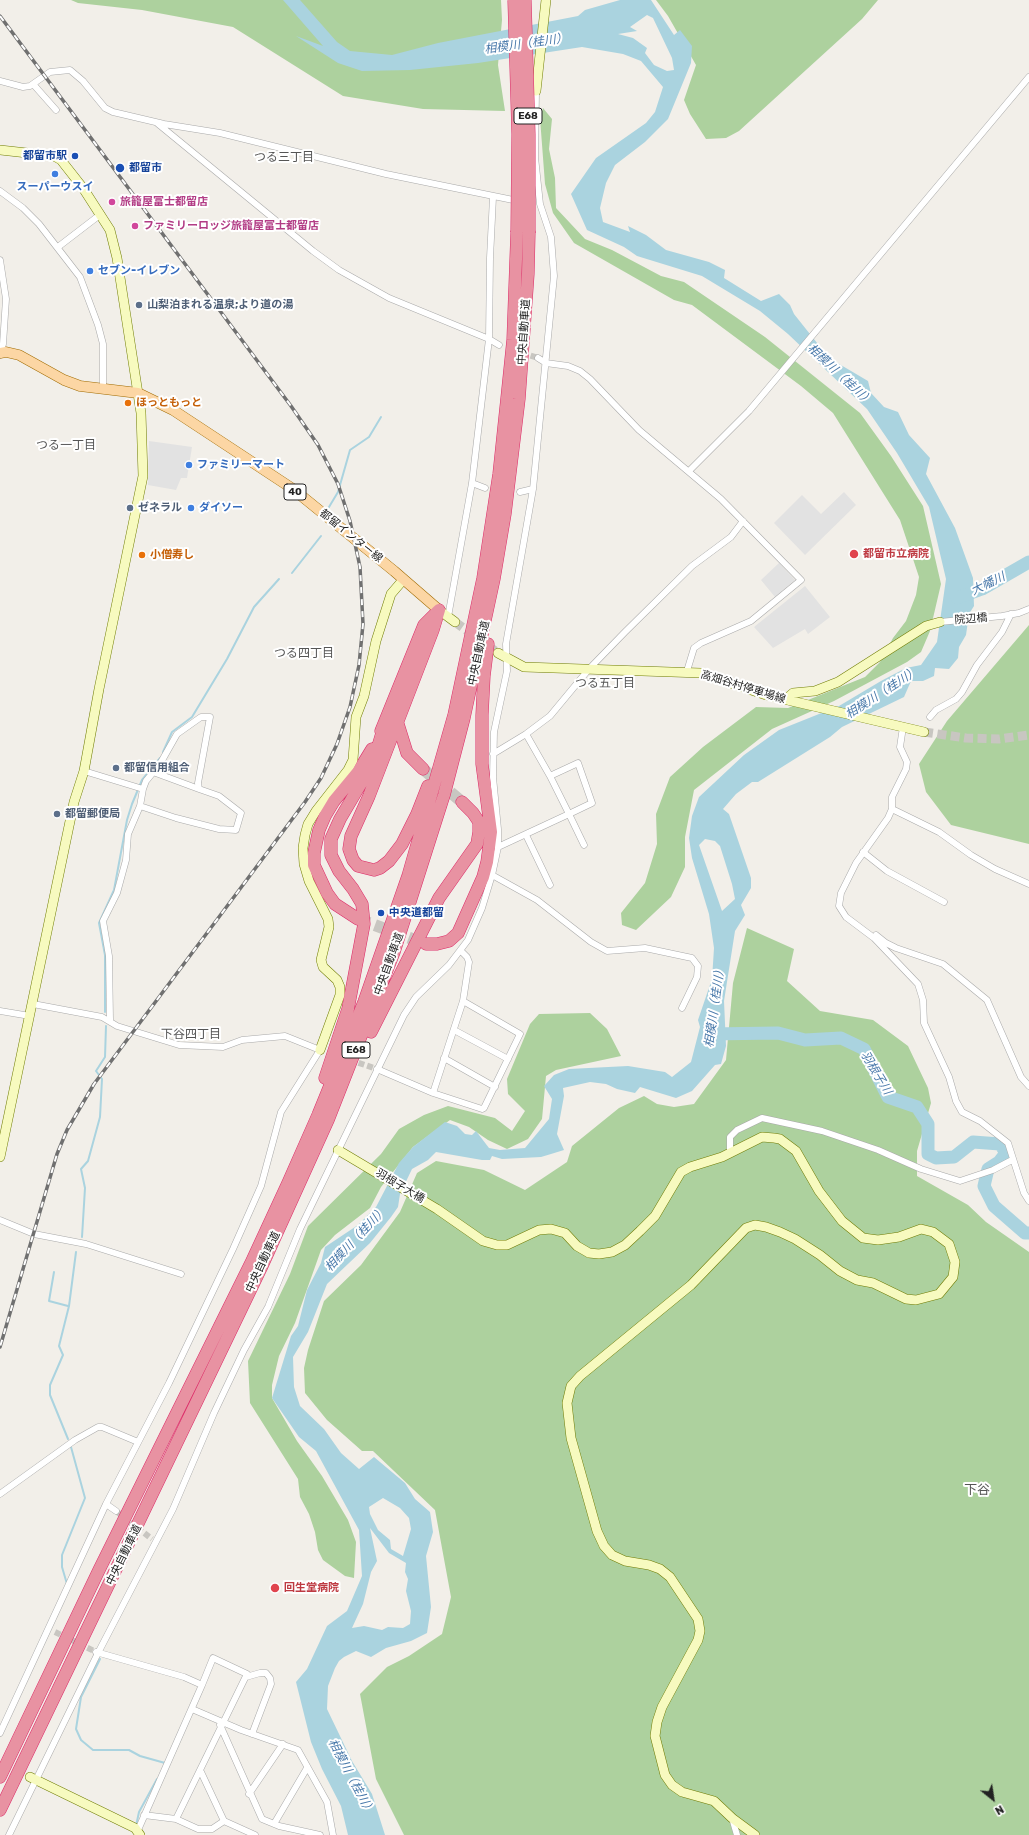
<!DOCTYPE html>
<meta charset="utf-8">
<style>
body{margin:0}
#map{position:relative;width:1029px;height:1835px;overflow:hidden;background:#f2efe9;font-family:Rubik,sans-serif}
canvas{display:block}
.north{position:absolute;left:973px;top:1779px;width:40px;height:40px;-webkit-text-stroke:3px #fff;paint-order:stroke;rotate:150deg;font-size:11px;font-weight:700;line-height:16px;text-align:center;color:#222}
.north::after{content:'';display:block;margin:auto;width:14px;height:18px;background:#222;clip-path:polygon(50% 0,100% 100%,50% 72%,0 100%)}
</style>
<div id="map">
<canvas width="1029" height="1835"></canvas>
<div class="north">N</div>
</div>
<script>
const ctx = document.querySelector('canvas').getContext('2d');
ctx.lineJoin = 'round';
function fill(path, color) {
  ctx.fillStyle = color;
  ctx.fill(path, 'evenodd');
}
function poly(rows) {
  const path = new Path2D();
  for (const r of rows) {
    path.moveTo(r[0], r[1]);
    for (let i = 2; i < r.length; i += 2) path.lineTo(r[i], r[i + 1]);
  }
  return path;
}
function strokePath(path, color, width, dash) {
  ctx.strokeStyle = color;
  ctx.lineWidth = width;
  ctx.lineCap = dash ? 'butt' : 'round';
  ctx.setLineDash(dash || []);
  ctx.stroke(path);
}
function write(font, color, halo, rows, align = 'center') {
  ctx.font = font + ' Rubik,"Noto Sans JP",sans-serif';
  ctx.lineWidth = 4;
  ctx.setLineDash([]);
  ctx.textBaseline = 'middle';
  ctx.strokeStyle = halo;
  ctx.fillStyle = color;
  for (const [text, x, y, turn = 0] of rows) {
    ctx.save();
    ctx.translate(x, y);
    ctx.rotate((+turn || 0) * Math.PI / 180);
    ctx.textAlign = isNaN(turn) ? turn : align;
    if (halo) ctx.strokeText(text, 0, 0);
    ctx.fillText(text, 0, 0);
    ctx.restore();
  }
}
const forest = poly([
 [71,0,501,0,502,20,498,65,505,111,423,109,343,96,233,27,142,10,78,3],
 [656,0,878,0,862,19,739,131,726,138,706,139,690,114,684,100,696,65,668,16],
 [543,108,552,119,549,149,555,178,556,208,585,239,612,250,661,276,684,282,765,337,860,413,891,456,923,506,941,584,930,631,921,652,907,662,834,701,772,729,694,790,685,837,685,867,671,897,636,930,622,925,621,913,645,883,657,844,656,814,670,777,703,747,756,707,788,708,865,677,880,662,893,638,906,621,916,595,919,577,900,520,833,413,801,386,692,305,674,300,574,243,553,213,545,184,540,118],
 [1029,625,1029,844,951,825,926,792,919,764,947,721],
 [747,928,794,949,787,981,820,1011,873,1020,908,1046,928,1088,931,1103,917,1151,917,1176,968,1205,986,1222,1029,1252,1029,1835,404,1835,376,1779,360,1694,387,1667,409,1656,442,1634,451,1597,435,1510,373,1451,362,1451,327,1420,305,1393,304,1368,308,1350,324,1301,361,1265,400,1212,417,1173,436,1161,484,1170,525,1190,567,1162,572,1146,619,1108,644,1096,657,1104,674,1107,694,1104,726,1060,733,983],
 [590,1013,607,1029,621,1056,556,1070,546,1076,542,1119,528,1139,507,1149,488,1140,469,1127,450,1120,413,1147,381,1187,370,1208,335,1235,321,1250,295,1323,279,1356,272,1385,272,1398,297,1441,322,1476,348,1520,356,1542,354,1578,345,1576,323,1560,318,1550,315,1532,309,1514,300,1497,298,1479,250,1403,248,1361,290,1274,308,1226,381,1154,399,1129,424,1115,448,1106,495,1118,512,1131,525,1111,508,1094,507,1079,530,1024,539,1014]
]);
const parking = poly([
 [149,441,192,447,187,478,181,478,176,490,148,485],
 [844,492,856,505,805,555,774,523,802,495,821,514],
 [779,563,795,580,775,597,761,580],
 [805,586,830,617,808,634,805,629,773,648,754,627]
]);
const water = poly([
 [283,0,300,0,337,42,350,51,392,55,438,43,578,16,585,10,620,0,651,0,674,35,680,30,692,46,691,63,668,119,645,142,615,165,606,183,600,208,603,222,630,232,628,226,646,235,666,250,709,262,725,270,724,278,761,301,779,294,790,305,794,314,829,358,868,381,871,393,884,407,898,412,909,435,930,458,926,474,955,528,973,578,974,606,969,614,966,635,959,647,958,658,949,669,935,668,934,676,923,681,911,681,904,697,842,727,830,737,758,782,752,782,736,794,723,809,729,814,751,878,751,888,741,905,745,915,735,931,724,1001,726,1046,721,1064,715,1065,692,1091,676,1098,640,1087,635,1093,617,1089,606,1084,590,1082,563,1088,564,1096,557,1134,564,1150,551,1154,541,1157,502,1159,492,1156,490,1160,482,1160,436,1152,428,1160,412,1169,400,1194,398,1207,391,1217,370,1243,327,1284,308,1332,293,1357,294,1387,300,1406,324,1429,341,1453,359,1469,374,1457,405,1483,415,1499,430,1512,433,1532,426,1556,431,1607,427,1633,411,1641,386,1648,371,1657,356,1651,344,1657,339,1661,335,1668,328,1686,327,1709,352,1761,372,1794,385,1835,348,1835,341,1806,322,1769,311,1742,296,1682,307,1669,327,1626,347,1611,362,1576,359,1530,316,1451,299,1437,272,1398,291,1336,298,1326,307,1290,321,1263,325,1247,358,1225,376,1207,399,1163,413,1147,445,1122,457,1126,465,1134,472,1135,476,1131,489,1148,500,1150,525,1148,549,1119,552,1099,544,1086,554,1075,569,1069,628,1066,665,1072,672,1077,691,1062,700,1027,698,1020,712,979,714,948,709,914,692,858,689,838,692,816,699,797,744,755,779,730,839,706,881,681,906,668,921,665,937,642,946,579,929,507,897,453,867,409,788,334,760,311,702,276,637,256,624,247,587,230,571,194,596,158,646,123,655,112,663,87,641,61,623,54,582,47,478,63,410,70,362,71,338,63,296,36,323,46],
 [647,15,653,18,672,58,674,70,667,71,654,65,645,53,647,48,633,38,618,34,637,31,630,27],
 [705,839,715,841,720,846,732,884,735,899,722,911,699,845],
 [383,1498,400,1508,409,1518,411,1529,403,1556,391,1549,390,1540,378,1530,370,1514,369,1507],
 [370,1528,389,1553,406,1563,405,1572,408,1579,406,1591,411,1611,410,1624,403,1628,388,1627,382,1630,364,1626,352,1628,363,1604,371,1572,377,1561]
]);
const stream = poly([
 [329,507,338,492,350,450,369,437,381,417],
 [292,573,321,536],
 [163,752,172,732,192,717,227,659,254,607,279,579],
 [105,1012,105,955,99,923,114,890,127,820,132,804,142,780,160,758],
 [82,1237,85,1188,81,1169,88,1161,100,1117,102,1079,96,1071,105,1057,106,1026],
 [54,1272,49,1301,68,1306],
 [68,1439,50,1395,50,1385,63,1355,59,1346,69,1306,76,1252],
 [67,1584,62,1567,62,1555,85,1498,71,1447],
 [100,1659,81,1697,76,1729,81,1740,93,1750,129,1750,140,1756,165,1763],
 [136,1826,139,1812,157,1779]
]);
const river = poly([
 [957,598,982,589,1029,562],
 [709,1034,778,1033,805,1040,841,1038,864,1049,888,1097,917,1107,928,1124,928,1154,936,1158,954,1157,973,1142,1000,1144,1006,1153,999,1162,988,1169,984,1186,994,1206,1025,1233,1029,1233]
]);
const streetTunnel = poly([
 [522,353,538,358],
 [350,1060,377,1069],
 [116,1511,152,1539],
 [55,1632,94,1651]
]);
const secondaryTunnel = poly([
 [455,622,498,653],
 [924,732,966,738,999,739,1029,735]
]);
const highwayTunnel = poly([
 [423,769,462,802],
 [358,919,426,944]
]);
const street = poly([
 [0,81,23,87,30,86,50,72,70,70,83,81,105,108,113,112,164,124,220,133,386,174,518,201],
 [33,84,56,110],
 [157,123,313,251,339,270,389,298,489,339,499,345],
 [0,191,23,208,39,224,80,277,98,325,103,344,103,389],
 [58,247,101,214],
 [0,260,6,299,3,344,0,355],
 [538,358,546,363,568,366,580,371,590,379,639,430,721,499,801,580,751,621,701,643,694,648,687,671],
 [689,471,749,411,1029,77],
 [472,483,485,488],
 [520,492,533,489],
 [448,617,472,483,489,339,490,258,493,197],
 [940,622,1002,616,1019,613,1029,609],
 [930,717,936,710,956,699,962,692,977,665,1002,632,1011,614],
 [903,727,900,747,907,762,906,769,892,797,892,809,888,818,856,863,841,893,839,906,846,917,874,938,918,984,923,1000,924,1023,949,1077,956,1101,962,1112,980,1121,1008,1143,1024,1193,1029,1201],
 [493,754,526,734,550,716,589,669,625,632,692,566,731,537,743,521],
 [84,771,143,789],
 [153,772,199,789],
 [550,776,578,763,592,803,569,814,584,845],
 [892,809,939,832,971,855,995,869,1029,884],
 [526,835,550,885],
 [498,847,569,814,550,776,526,734],
 [863,852,887,871,944,902],
 [492,875,537,900,591,942,607,951,645,948,692,958,698,966,697,977,682,1008],
 [876,935,886,943,896,948,943,964,987,1000,1021,1077,1029,1086],
 [0,1011,30,1016],
 [110,1020,109,956,103,921,117,893,126,860,128,834,140,806,143,789,146,781,160,764,177,734,201,717,210,717,198,783,199,789,219,796,241,813,236,830,219,829,176,818,140,806],
 [454,1030,508,1059],
 [444,1058,495,1087],
 [377,1069,433,1093,482,1109,484,1108,520,1034,463,1001],
 [433,1093,463,1001,469,962,467,957,461,951],
 [730,1152,730,1137,737,1130,762,1118,822,1131,878,1150,921,1169,960,1181,993,1170,1012,1160],
 [0,1220,34,1234,86,1244,181,1274],
 [0,1494,75,1440,98,1427,102,1427,138,1442],
 [106,1504,116,1511],
 [96,1652,184,1677,202,1685,138,1830],
 [246,1677,260,1673,266,1673,270,1678,271,1684,252,1734],
 [192,1709,241,1730,298,1750,327,1802,333,1835],
 [220,1725,262,1819,279,1826,320,1835],
 [0,1733,106,1504,169,1383,233,1249,261,1186,281,1112,320,1050,285,1036,242,1040,223,1047,179,1045,117,1026,102,1017,33,1004],
 [249,1794,283,1744],
 [144,1815,176,1819,198,1829,212,1829,224,1821,201,1772],
 [732,1818,737,1835],
 [176,1819,247,1674,213,1658,202,1685],
 [224,1821,255,1835],
 [274,1824,307,1768],
 [9,1835,98,1653,173,1509,214,1413,244,1350,268,1307,300,1229,404,1015,416,997,449,965,468,940,482,908,492,875,498,847,498,829,493,777,494,732,507,671,506,644,533,489,554,276,551,237,540,204,535,157,536,91]
]);
const secondary = poly([
 [536,91,546,0],
 [0,150,54,156,61,160,83,188,110,230,117,258,141,413,143,476,99,689,84,771,74,802,0,1157],
 [439,610,455,622],
 [498,653,524,667,701,673,766,695,924,732],
 [785,700,793,693,815,691,838,682,926,626,940,622],
 [320,1050,340,995,340,987,337,980,323,967,321,960,329,927,328,919,309,881,304,864,303,848,305,835,308,824,316,811,348,770,353,760,356,717,364,696,376,641,391,594,403,580],
 [338,1150,437,1209,483,1241,497,1245,507,1245,539,1230,551,1229,565,1233,577,1246,589,1253,599,1254,612,1252,625,1245,640,1231,655,1216,681,1172,690,1167,722,1157,762,1137,774,1138,780,1139,796,1151,819,1191,842,1221,863,1238,878,1240,899,1237,921,1229,933,1232,949,1244,955,1262,953,1277,939,1294,916,1300,906,1299,873,1283,857,1280,840,1271,820,1255,795,1239,780,1232,766,1227,755,1225,746,1228,691,1285,580,1376,571,1386,567,1403,571,1438,597,1531,604,1546,612,1555,625,1561,649,1565,660,1569,670,1577,698,1619,700,1631,698,1640,662,1707,657,1722,655,1736,665,1775,672,1785,682,1792,714,1801,732,1818,755,1835],
 [30,1777,135,1828,140,1835]
]);
const primary = poly([
 [0,353,6,352,19,355,64,380,80,386,138,393,173,410,293,489,394,571,439,610]
]);
const highway = poly([
 [397,721,407,753,423,769],
 [381,731,424,625,438,611],
 [428,786,417,814,402,844,389,861,380,868,374,870,358,866,353,860,349,849,351,836,369,796,433,630,439,610],
 [358,919,335,904,327,893,314,865,314,853,319,830,325,816,334,801,358,772,372,749],
 [426,944,437,944,449,941,458,933,483,877,487,862,491,832,482,764,482,715,484,676,488,644],
 [371,1032,439,898,477,844,479,832,479,822,473,813,462,802],
 [325,1078,348,1009,364,924,362,904,353,889,339,871,331,855,331,839,340,819,373,763,385,723],
 [0,1777,99,1570,251,1263,288,1183,318,1115,364,1002,408,876,454,715,483,578,499,474,507,398,513,340,517,232],
 [0,1810,261,1268,328,1120,394,952,444,795,464,718,494,579,505,514,519,399,528,274,529,233]
]);
const rail = poly([
 [0,16,291,406,318,445,338,484,350,521,360,567,363,624,359,665,350,707,337,744,321,778,305,802,94,1084,67,1130,57,1154,0,1347]
]);
const highwayBridge = poly([
 [514,0,518,134,517,232],
 [525,0,529,134,529,233]
]);
const markers = [
 [75,156,4,"#1a4fb4"],
 [120,168,5,"#1a4fb4"],
 [55,174,4,"#3f7fe0"],
 [112,202,4,"#d1479c"],
 [135,226,4,"#d1479c"],
 [90,271,4,"#3f7fe0"],
 [139,305,4,"#5c6f8a"],
 [128,403,4,"#e8710a"],
 [189,465,4,"#3f7fe0"],
 [130,508,4,"#5c6f8a"],
 [191,508,4,"#3f7fe0"],
 [854,554,5,"#e0444e"],
 [142,555,4,"#e8710a"],
 [116,768,4,"#5c6f8a"],
 [57,814,4,"#5c6f8a"],
 [381,913,4,"#1a4fb4"],
 [275,1588,5,"#e0444e"]
];
const shields = [
 [528,116,28],
 [295,492,22],
 [356,1050,28]
];
const shieldNames = [
 ["E68",528,116],
 ["40",295,492],
 ["E68",356,1050]
];
const transitNames = [
 ["都留市駅",67,156,"right"],
 ["都留市",129,168],
 ["中央道都留",389,913]
];
const shopNames = [
 ["スーパーウスイ",55,187,"center"],
 ["セブン-イレブン",98,271],
 ["ファミリーマート",197,465],
 ["ダイソー",199,508]
];
const hotelNames = [
 ["旅籠屋富士都留店",120,202],
 ["ファミリーロッジ旅籠屋富士都留店",143,226]
];
const serviceNames = [
 ["山梨泊まれる温泉;より道の湯",147,305],
 ["ゼネラル",138,508],
 ["都留信用組合",124,768],
 ["都留郵便局",65,814]
];
const streetNames = [
 ["中央自動車道",524,332,-86],
 ["都留インター線",351,536,39],
 ["院辺橋",971,619,-5],
 ["中央自動車道",479,653,-78],
 ["高畑谷村停車場線",743,687,17],
 ["中央自動車道",389,964,-70],
 ["羽根子大橋",400,1186,31],
 ["中央自動車道",263,1262,-65],
 ["中央自動車道",124,1555,-64]
];
const foodNames = [
 ["ほっともっと",136,403],
 ["小僧寿し",150,555]
];
const healthNames = [
 ["都留市立病院",863,554],
 ["回生堂病院",284,1588]
];
const waterNames = [
 ["相模川（桂川）",526,44,-8],
 ["相模川（桂川）",840,375,43],
 ["大幡川",988,584,-26],
 ["相模川（桂川）",882,693,-33],
 ["相模川（桂川）",715,1006,-82],
 ["羽根子川",876,1073,59],
 ["相模川（桂川）",356,1239,-47],
 ["相模川（桂川）",351,1777,62]
];
const neighbourhoodNames = [
 ["つる三丁目",284,158],
 ["つる一丁目",66,446],
 ["つる四丁目",304,654],
 ["つる五丁目",605,684],
 ["下谷四丁目",191,1035]
];
const quarterNames = [
 ["下谷",977,1490]
];
fill(forest, '#add19e');
fill(parking, '#e2e2e2');
fill(water, '#aad3df');
strokePath(stream, '#aad3df', 2);
strokePath(river, '#aad3df', 13);
strokePath(streetTunnel, '#c8c6c1', 6, [6, 3]);
strokePath(secondaryTunnel, '#c8c6c1', 9, [9, 4.5]);
strokePath(highwayTunnel, '#c8c6c1', 12, [12, 6]);
strokePath(street, '#a9a9a9', 7);
strokePath(secondary, '#707d05', 10);
strokePath(primary, '#a06b00', 11);
strokePath(highway, '#dc2a67', 13);
strokePath(street, '#fff', 6);
strokePath(secondary, '#f7fabf', 9);
strokePath(primary, '#fcd6a4', 10);
strokePath(highway, '#e892a2', 12);
strokePath(rail, '#707070', 3.5);
strokePath(rail, '#fff', 2, [6]);
strokePath(highwayBridge, '#dc2a67', 13, []);
strokePath(highwayBridge, '#e892a2', 12);
for (const [x, y, r, color] of markers) {
  const dot = new Path2D();
  dot.arc(x, y, r, 0, 2 * Math.PI);
  ctx.fillStyle = color;
  ctx.fill(dot);
  strokePath(dot, '#fff', 1.5);
}
for (const [x, y, w] of shields) {
  const box = new Path2D();
  box.roundRect(x - w / 2, y - 8, w, 16, 3);
  ctx.fillStyle = '#fff';
  ctx.fill(box);
  strokePath(box, '#222', 1);
}
write('bold 10px', '#222', null, shieldNames);
write('bold 11px', '#164399', '#fff', transitNames, 'left');
write('bold 11px', '#366cbe', '#fff', shopNames, 'left');
write('bold 11px', '#b23c85', '#fff', hotelNames, 'left');
write('bold 11px', '#4e5e75', '#fff', serviceNames, 'left');
write('11px', '#222', '#fff', streetNames);
write('bold 11px', '#c56008', '#fff', foodNames, 'left');
write('bold 11px', '#be3a42', '#fff', healthNames, 'left');
write('italic 12px', '#4a7aab', '#fff', waterNames);
write('12px', '#555', '#fff', neighbourhoodNames);
write('13px', '#555', '#fff', quarterNames);
</script>
